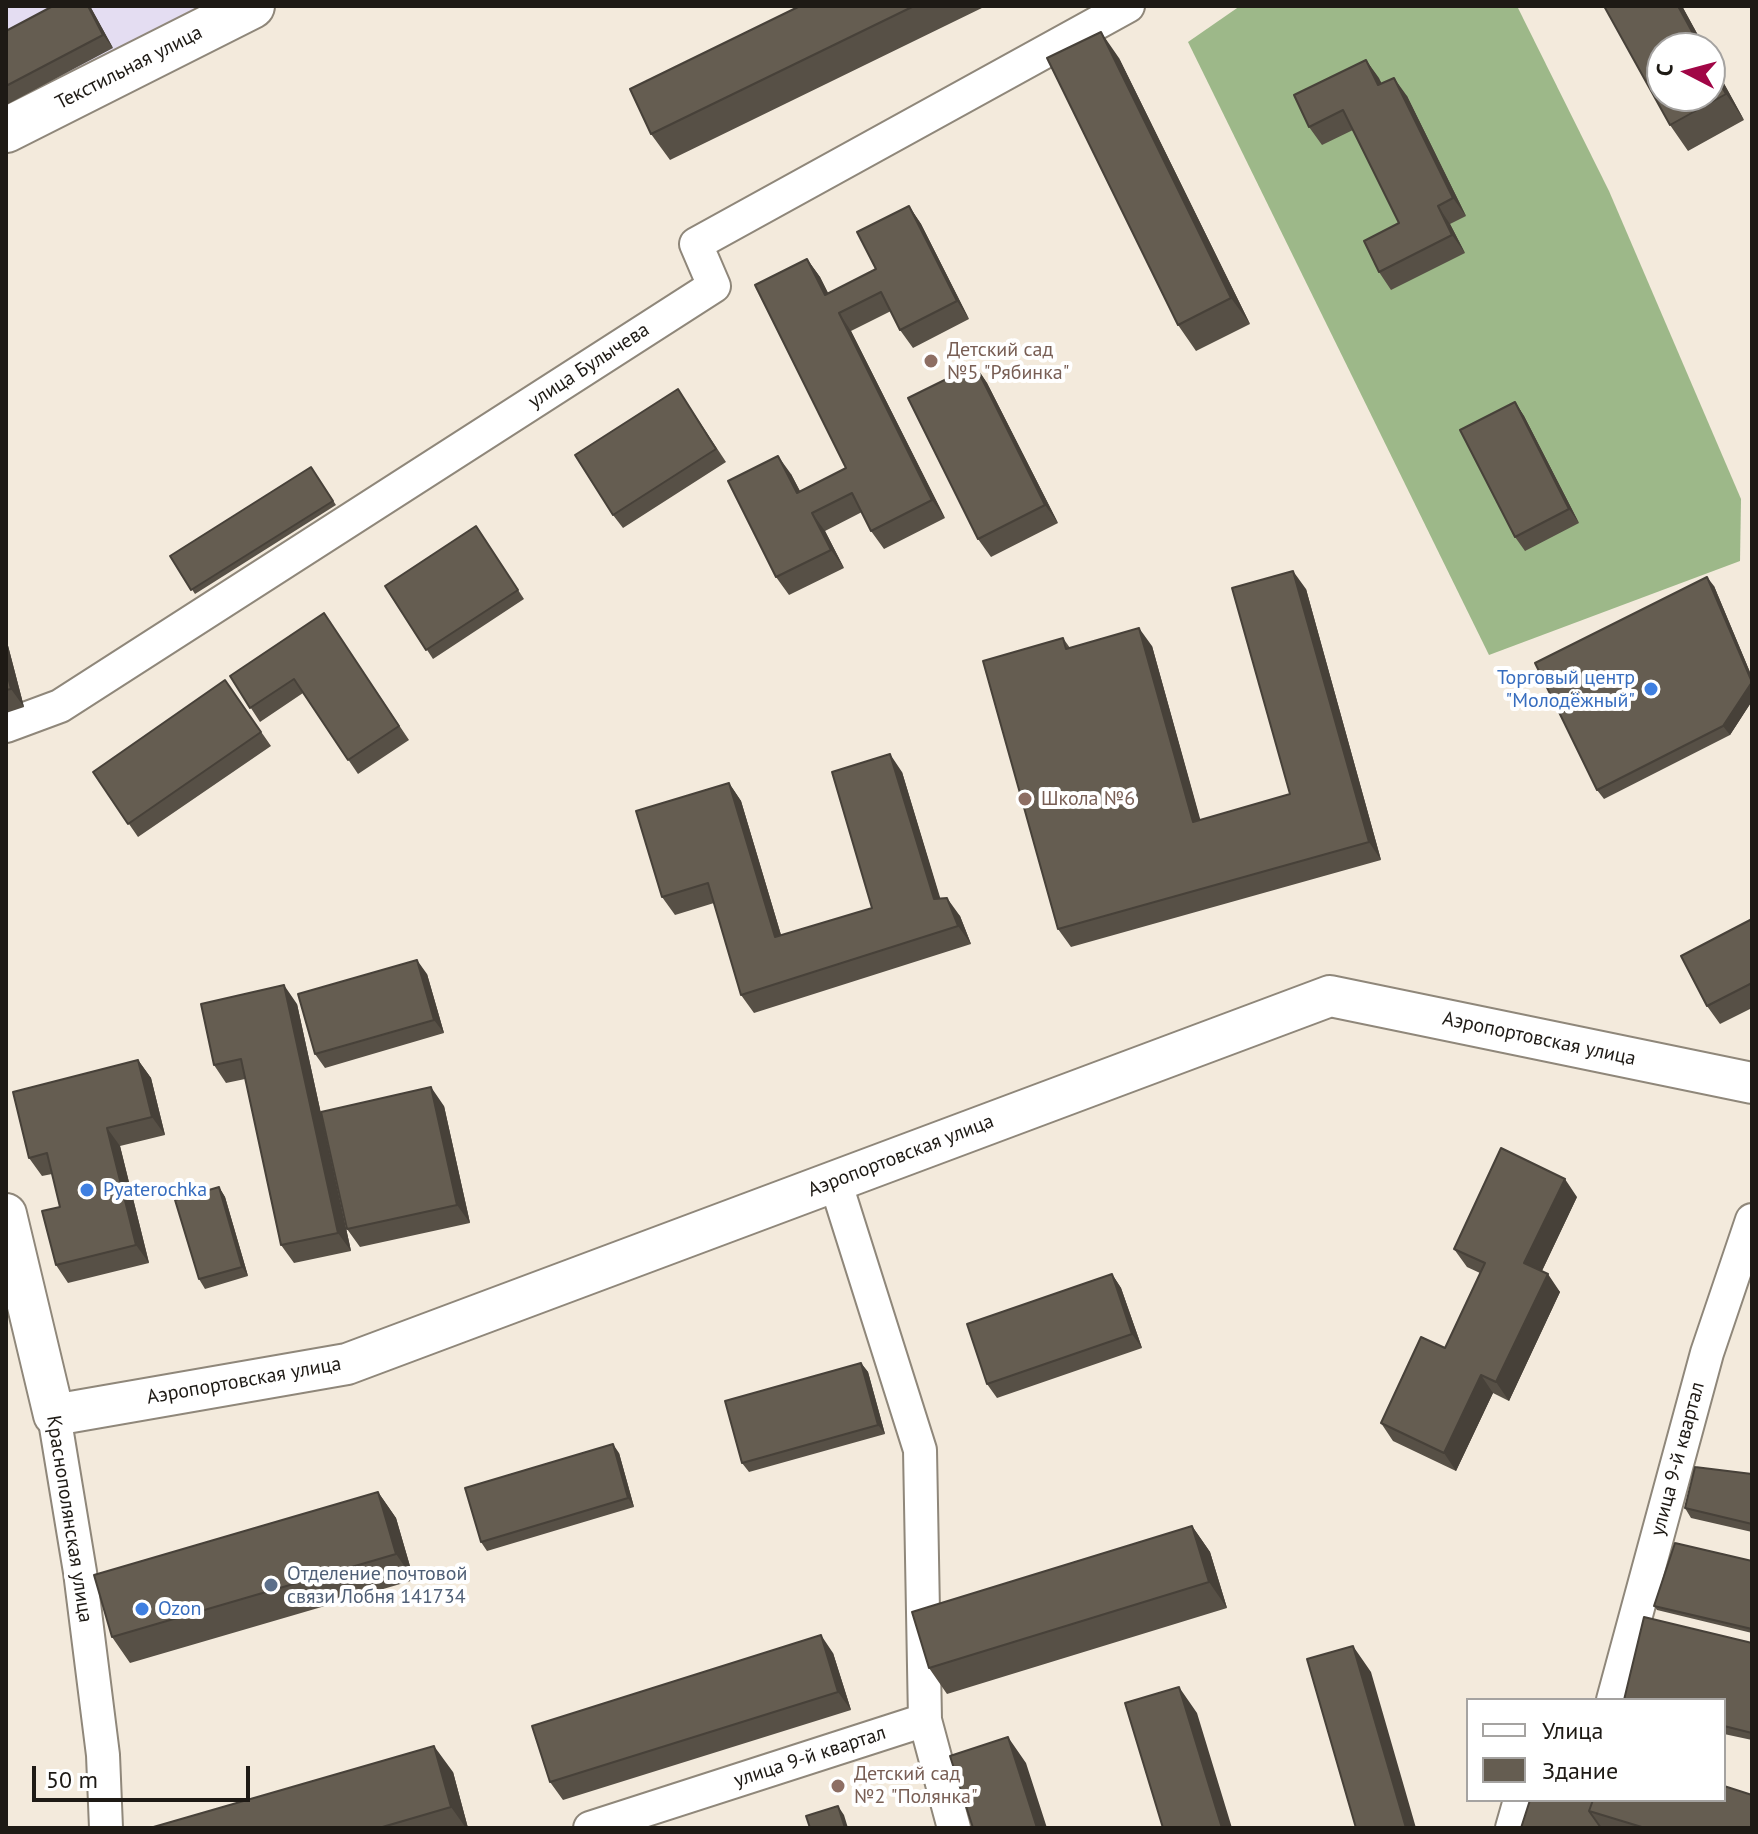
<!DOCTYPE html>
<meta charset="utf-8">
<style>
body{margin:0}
#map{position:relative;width:1758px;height:1834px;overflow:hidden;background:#f3eadc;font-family:"PT Sans",sans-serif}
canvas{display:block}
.frame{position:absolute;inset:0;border:8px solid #1e1a15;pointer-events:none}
.legend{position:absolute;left:1466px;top:1698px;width:260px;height:104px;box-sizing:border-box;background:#fff;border:2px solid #a5a3a1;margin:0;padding:10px 14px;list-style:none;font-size:24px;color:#1e1a15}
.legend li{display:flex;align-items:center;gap:16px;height:40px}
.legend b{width:40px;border:2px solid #a5a3a1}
.north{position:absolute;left:1646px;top:32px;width:80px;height:80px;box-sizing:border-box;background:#fff;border:2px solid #a5a3a1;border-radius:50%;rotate:276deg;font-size:22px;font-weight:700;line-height:32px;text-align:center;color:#1e1a15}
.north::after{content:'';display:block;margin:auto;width:28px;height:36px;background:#a10646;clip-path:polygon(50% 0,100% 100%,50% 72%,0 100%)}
.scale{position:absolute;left:32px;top:1766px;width:218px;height:36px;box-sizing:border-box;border:4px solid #1e1a15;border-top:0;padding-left:10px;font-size:24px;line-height:28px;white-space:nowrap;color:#1e1a15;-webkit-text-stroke:6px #fff;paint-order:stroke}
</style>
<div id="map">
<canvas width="1758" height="1834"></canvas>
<div class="frame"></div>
<ul class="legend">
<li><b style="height:10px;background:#fff"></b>Улица</li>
<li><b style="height:22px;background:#655d51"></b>Здание</li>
</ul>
<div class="north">С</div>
<div class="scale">50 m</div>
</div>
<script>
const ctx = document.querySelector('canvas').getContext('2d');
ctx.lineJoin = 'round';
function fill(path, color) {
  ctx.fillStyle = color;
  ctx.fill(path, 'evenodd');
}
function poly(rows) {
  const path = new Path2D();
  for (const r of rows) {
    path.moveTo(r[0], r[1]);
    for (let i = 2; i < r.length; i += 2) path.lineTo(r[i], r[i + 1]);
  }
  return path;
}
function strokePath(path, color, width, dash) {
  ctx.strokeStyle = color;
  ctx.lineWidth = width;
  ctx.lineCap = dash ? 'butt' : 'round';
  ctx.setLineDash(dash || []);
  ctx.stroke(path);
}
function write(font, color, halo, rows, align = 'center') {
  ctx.font = font + ' "PT Sans",sans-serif';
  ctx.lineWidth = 8;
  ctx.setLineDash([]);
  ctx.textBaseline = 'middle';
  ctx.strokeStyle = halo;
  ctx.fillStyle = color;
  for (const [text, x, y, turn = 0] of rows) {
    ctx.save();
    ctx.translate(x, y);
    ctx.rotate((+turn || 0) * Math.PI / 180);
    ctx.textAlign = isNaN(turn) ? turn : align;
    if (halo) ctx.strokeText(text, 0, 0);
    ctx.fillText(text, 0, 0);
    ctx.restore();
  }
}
const industrial = poly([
 [6,6,218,6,6,114]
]);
const forest = poly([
 [1240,6,1517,6,1609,191,1741,499,1740,561,1489,655,1188,42]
]);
const minor = poly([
 [6,726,60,706,714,286,696,244,1128,6],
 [835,1181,920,1450,925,1720],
 [54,1415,80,1572,103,1755,106,1828],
 [1613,1700,1707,1353,1752,1220],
 [590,1828,925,1720,954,1828],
 [1512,1828,1520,1800]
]);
const tertiary = poly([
 [6,1214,54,1415,347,1364,1330,996,1752,1083]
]);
const secondary = poly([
 [6,130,252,6]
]);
const wall = poly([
 [53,6,90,6,113,48,6,105,6,31],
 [800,6,986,6,670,160,651,134],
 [1604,6,1682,6,1705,48,1662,48,1662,96,1710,96,1710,58,1744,120,1688,151,1670,125],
 [1119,58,1250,324,1196,351,1178,325],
 [1366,60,1382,84,1407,96,1466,216,1450,224,1465,253,1391,290,1379,272,1399,223,1353,130,1322,145,1309,127],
 [909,206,921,224,969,319,913,348,900,330,891,311,851,331,945,518,884,549,871,531,862,512,825,531,844,568,789,595,776,577,791,474,800,491,846,468,807,259,820,277,828,293,876,269],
 [975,365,987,383,1058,523,991,557,978,539],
 [1515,402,1524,416,1579,523,1525,551,1515,537],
 [687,403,726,462,623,528,613,515],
 [311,467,336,505,195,594,170,556],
 [476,526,524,599,433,659,385,586],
 [1714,586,1752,677,1752,701,1730,735,1604,799,1597,790],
 [1306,589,1381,860,1071,947,1058,929,1063,638,1070,648,1152,646,1200,820,1290,794],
 [324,613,409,740,358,774,303,693,260,722,230,676],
 [6,638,24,707,6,713],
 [225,680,271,746,138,837,93,772],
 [902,772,940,899,960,916,971,944,754,1013,741,995,714,903,675,915,662,897,729,783,741,801,781,935,872,908],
 [1752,919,1752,1008,1720,1024,1707,1006],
 [427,974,444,1033,325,1068,315,1054],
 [297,1004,351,1251,294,1263,281,1245,245,1079,226,1083,214,1065],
 [138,1060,151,1078,165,1135,120,1146,149,1263,68,1283,56,1265,60,1207,52,1174,42,1176,29,1158],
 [444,1106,470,1223,360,1247,347,1229],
 [219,1187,225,1197,248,1276,205,1289,199,1279],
 [1577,1197,1542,1271,1560,1292,1509,1401,1493,1393,1456,1471,1393,1441,1381,1423,1445,1348,1480,1273,1467,1267,1454,1249],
 [1112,1274,1121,1288,1142,1348,997,1398,987,1384],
 [861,1363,868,1372,885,1434,749,1472,742,1463],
 [619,1453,634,1507,487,1551,481,1542],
 [1752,1474,1752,1532,1691,1518,1685,1508],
 [378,1492,396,1518,414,1580,130,1663,112,1637],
 [1192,1526,1210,1552,1227,1608,947,1694,929,1668],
 [1752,1561,1752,1633,1657,1610,1654,1606],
 [1752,1643,1752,1740,1724,1734,1724,1700],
 [833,1653,851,1710,563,1800,550,1782],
 [453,1772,468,1828,150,1828],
 [1530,1800,1752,1828,1521,1828]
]);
const shadedWall = poly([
 [88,6,90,6,113,48,103,35],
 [1678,6,1682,6,1705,48,1701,48],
 [1101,32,1119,58,1250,324,1231,298],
 [1710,58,1744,120,1726,94,1710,65],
 [1366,60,1379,78,1391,103,1378,85],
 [1394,78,1407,96,1466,216,1453,198],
 [909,206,921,224,969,319,957,301],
 [1438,206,1450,224,1465,253,1452,235],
 [807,259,820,277,838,313,825,295],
 [839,313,851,331,945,518,932,500],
 [975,365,987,383,1058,523,1045,505],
 [1515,402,1524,416,1579,523,1569,509],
 [778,456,791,474,810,511,797,493],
 [812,513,825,531,844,568,831,550],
 [1293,571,1306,589,1381,860,1369,842],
 [1707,577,1714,586,1752,677,1752,701,1730,735,1723,726],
 [1139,628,1152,646,1206,840,1193,822],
 [6,638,24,707,11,689,6,668],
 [890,754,902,772,946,917,934,899],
 [729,783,741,801,787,955,775,937],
 [947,898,960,916,971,944,958,926],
 [417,960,427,974,444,1033,434,1020],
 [284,985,297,1004,351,1251,338,1233],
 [138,1060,151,1078,165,1135,152,1117],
 [431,1087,444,1106,470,1223,457,1205],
 [107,1128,120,1146,149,1263,136,1245],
 [1565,1179,1577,1197,1537,1281,1524,1263],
 [219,1187,225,1197,248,1276,242,1267],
 [1112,1274,1121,1288,1142,1348,1132,1334],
 [1548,1274,1560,1292,1509,1401,1496,1382],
 [861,1363,868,1372,885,1434,878,1425],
 [1481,1375,1493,1393,1456,1471,1444,1453],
 [613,1444,619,1453,634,1507,628,1498],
 [378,1492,396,1518,414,1580,396,1554],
 [1192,1526,1210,1552,1227,1608,1209,1582],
 [821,1635,833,1653,851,1710,838,1692],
 [1353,1646,1371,1672,1416,1828,1406,1828],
 [1179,1687,1197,1713,1232,1828,1222,1828],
 [1008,1737,1026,1763,1047,1828,1037,1828],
 [434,1746,453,1772,468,1828,466,1828,451,1807],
 [838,1806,844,1815,848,1828,845,1828]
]);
const building = poly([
 [53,6,88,6,103,35,6,86,6,31,53,6],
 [800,6,914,6,651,134,630,89,800,6],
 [1604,6,1678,6,1701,48,1662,48,1662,96,1710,96,1710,65,1726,94,1670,125,1604,6],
 [1101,32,1231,298,1178,325,1047,58,1101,32],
 [1366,60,1378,85,1394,78,1453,198,1438,206,1452,235,1379,272,1364,241,1399,223,1343,110,1309,127,1294,95,1366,60],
 [909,206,957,301,900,330,881,292,839,313,932,500,871,531,852,493,812,513,831,550,776,577,728,481,778,456,797,493,846,468,755,285,807,259,825,295,876,269,857,232,909,206],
 [975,365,1045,505,978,539,908,398,975,365],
 [678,389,716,449,613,515,575,455,678,389],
 [1515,402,1569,509,1515,537,1460,430,1515,402],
 [311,467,333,501,191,590,170,556,311,467],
 [476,526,518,590,426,650,385,586,476,526],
 [1293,571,1369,842,1058,929,983,661,1063,638,1066,649,1139,628,1193,822,1290,794,1232,588,1293,571],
 [1707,577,1752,682,1723,726,1597,790,1535,663,1707,577],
 [324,613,399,726,348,760,294,679,250,708,230,676,324,613],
 [6,668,11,689,6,690,6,668],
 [225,680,261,732,128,824,93,772,225,680],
 [890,754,934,899,947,898,958,926,741,995,708,883,662,897,636,811,729,783,775,937,872,908,832,772,890,754],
 [1752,919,1752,983,1707,1006,1681,956,1752,919],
 [417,960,434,1020,315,1054,298,994,417,960],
 [284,985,338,1233,281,1245,241,1059,214,1065,201,1004,284,985],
 [138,1060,152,1117,107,1128,136,1245,56,1265,42,1211,60,1207,47,1153,29,1158,13,1092,138,1060],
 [431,1087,457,1205,347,1229,321,1112,431,1087],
 [1501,1148,1565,1179,1524,1263,1548,1274,1496,1382,1481,1375,1444,1453,1381,1423,1421,1337,1445,1348,1485,1263,1454,1249,1501,1148],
 [219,1187,242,1267,199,1279,175,1200,219,1187],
 [1112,1274,1132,1334,987,1384,967,1324,1112,1274],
 [861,1363,878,1425,742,1463,725,1401,861,1363],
 [613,1444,628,1498,481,1542,465,1488,613,1444],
 [1695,1467,1752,1474,1752,1524,1685,1508,1695,1467],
 [378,1492,396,1554,112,1637,94,1575,378,1492],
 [1192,1526,1209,1582,929,1668,912,1612,1192,1526],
 [1675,1543,1752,1561,1752,1629,1654,1606,1675,1543],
 [1644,1617,1752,1643,1752,1733,1724,1726,1724,1700,1624,1700,1644,1617],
 [821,1635,838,1692,550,1782,532,1726,821,1635],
 [1353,1646,1406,1828,1356,1828,1307,1659,1353,1646],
 [1179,1687,1222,1828,1163,1828,1125,1703,1179,1687],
 [1008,1737,1037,1828,973,1828,950,1756,1008,1737],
 [434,1746,451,1807,379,1828,150,1828,434,1746],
 [1724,1786,1752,1795,1752,1828,1645,1828,1589,1811,1593,1800,1724,1800,1724,1786],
 [1530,1800,1593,1800,1589,1811,1601,1828,1521,1828,1530,1800],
 [838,1806,845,1828,810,1828,806,1816,838,1806]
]);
const markers = [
 [931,361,8,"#8d6e63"],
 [1651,689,8,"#3f7fe0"],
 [1025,799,8,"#8d6e63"],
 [87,1190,8,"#3f7fe0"],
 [271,1585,8,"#5c6f8a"],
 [142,1609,8,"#3f7fe0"],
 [838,1786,8,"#8d6e63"]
];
const streetNames = [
 ["Текстильная улица",129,68,-27],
 ["улица Булычева",589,366,-33],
 ["Аэропортовская улица",1539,1039,12],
 ["Аэропортовская улица",901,1156,-21],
 ["Аэропортовская улица",244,1381,-10],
 ["улица 9-й квартал",1678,1459,-75],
 ["Краснополянская улица",69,1519,81],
 ["улица 9-й квартал",810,1757,-18]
];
const educationNames = [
 ["Детский сад",947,350],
 ["№5 \"Рябинка\"",947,373],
 ["Школа №6",1041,799],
 ["Детский сад",854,1774],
 ["№2 \"Полянка\"",854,1797]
];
const shopNames = [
 ["Торговый центр",1635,678,"right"],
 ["\"Молодёжный\"",1635,701,"right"],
 ["Pyaterochka",103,1190],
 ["Ozon",158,1609]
];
const serviceNames = [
 ["Отделение почтовой",287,1574],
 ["связи Лобня 141734",287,1597]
];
fill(industrial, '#e4ddf2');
fill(forest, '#9db889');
strokePath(minor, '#8f877a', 36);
strokePath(tertiary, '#8f877a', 44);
strokePath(secondary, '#8f877a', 48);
strokePath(minor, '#fff', 32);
strokePath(tertiary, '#fff', 40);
strokePath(secondary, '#fff', 44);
fill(wall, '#575046');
fill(shadedWall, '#474139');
fill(building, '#655d51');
strokePath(building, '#474139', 2);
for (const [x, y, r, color] of markers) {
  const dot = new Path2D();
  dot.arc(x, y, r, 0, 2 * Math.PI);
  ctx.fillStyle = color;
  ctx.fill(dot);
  strokePath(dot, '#fff', 3);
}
write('20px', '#1e1a15', '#fff', streetNames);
write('20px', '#785e54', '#fff', educationNames, 'left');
write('20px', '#366cbe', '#fff', shopNames, 'left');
write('20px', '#4e5e75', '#fff', serviceNames, 'left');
</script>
